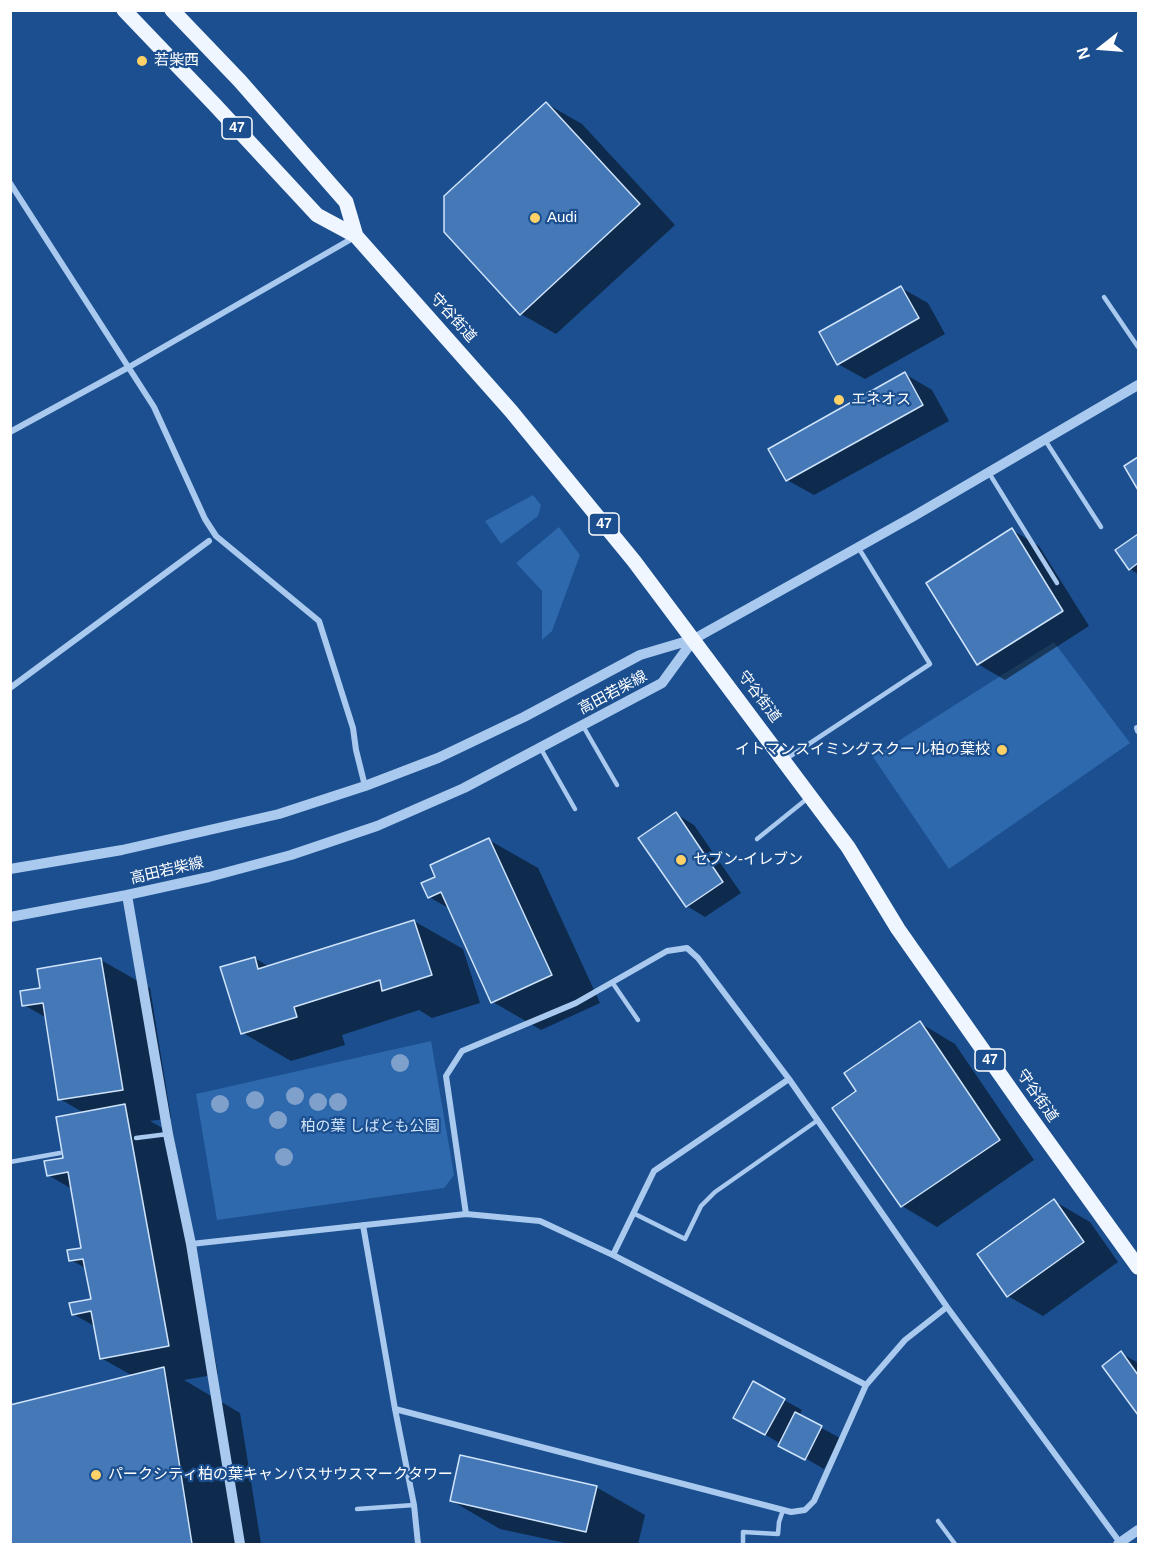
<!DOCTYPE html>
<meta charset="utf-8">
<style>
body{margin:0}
#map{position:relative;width:1149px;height:1555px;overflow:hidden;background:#1b4f8f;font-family:Arial,sans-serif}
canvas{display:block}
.frame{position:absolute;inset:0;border:12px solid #fff;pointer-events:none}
.north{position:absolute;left:1071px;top:18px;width:60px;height:60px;-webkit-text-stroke:4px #1b4f8f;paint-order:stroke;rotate:253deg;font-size:16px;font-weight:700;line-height:24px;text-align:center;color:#fff}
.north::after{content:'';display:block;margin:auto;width:21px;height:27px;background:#fff;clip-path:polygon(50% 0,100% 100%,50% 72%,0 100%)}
</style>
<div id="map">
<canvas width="1149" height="1555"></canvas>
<div class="frame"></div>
<div class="north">N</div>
</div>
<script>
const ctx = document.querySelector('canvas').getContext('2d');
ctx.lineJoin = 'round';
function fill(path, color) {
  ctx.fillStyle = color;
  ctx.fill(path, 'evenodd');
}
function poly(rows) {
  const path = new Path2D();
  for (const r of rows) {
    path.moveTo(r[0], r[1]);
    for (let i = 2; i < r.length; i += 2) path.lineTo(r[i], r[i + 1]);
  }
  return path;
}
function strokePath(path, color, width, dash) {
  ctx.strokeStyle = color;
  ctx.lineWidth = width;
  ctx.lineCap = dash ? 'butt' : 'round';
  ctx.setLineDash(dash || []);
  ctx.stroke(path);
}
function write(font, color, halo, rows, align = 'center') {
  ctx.font = font + ' Arial,"Noto Sans JP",sans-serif';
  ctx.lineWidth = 4.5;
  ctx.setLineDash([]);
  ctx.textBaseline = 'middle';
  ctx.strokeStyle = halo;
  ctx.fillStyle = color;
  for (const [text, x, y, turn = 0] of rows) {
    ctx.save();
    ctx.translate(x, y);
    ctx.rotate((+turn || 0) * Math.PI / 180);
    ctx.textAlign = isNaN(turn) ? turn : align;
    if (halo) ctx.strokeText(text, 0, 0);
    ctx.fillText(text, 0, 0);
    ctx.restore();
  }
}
const green = poly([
 [533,495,541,505,538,516,501,544,485,521],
 [559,527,580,555,552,631,542,640,542,591,516,563],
 [1054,642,1130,743,949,869,873,757],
 [431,1041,454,1175,444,1188,217,1220,196,1094]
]);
const shadow = poly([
 [547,104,582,124,675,225,556,334,521,314],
 [901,288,928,303,945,334,865,379,838,364],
 [905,374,932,390,949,421,814,495,787,480],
 [1012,530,1039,546,1089,626,1005,680,978,664],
 [1138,535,1138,574,1130,569,1117,550],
 [676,814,694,825,741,893,705,917,687,906],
 [489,840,538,868,600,1003,541,1030,493,1002,450,909,429,897,437,878],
 [414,921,463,949,480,1003,432,1018,419,1010,342,1035,345,1045,291,1061,243,1033,255,958,269,967],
 [101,960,150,988,171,1118,150,1121,173,1134,218,1374,184,1380,240,1413,261,1544,10,1544,10,1407,133,1376,101,1358,96,1327,73,1314,92,1300,87,1269,71,1260,83,1249,72,1189,48,1175,65,1159,84,1113,60,1099,47,1018,24,1005,41,990],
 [920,1023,955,1044,1034,1160,937,1227,902,1206,858,1092],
 [1054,1201,1090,1222,1118,1262,1043,1316,1008,1296],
 [1121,1353,1138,1363,1138,1413,1104,1366],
 [784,1400,802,1410,799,1416,840,1438,824,1469,735,1417],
 [596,1487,645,1515,638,1544,570,1544,500,1529,452,1501]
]);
const building = poly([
 [546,102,640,204,520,315,444,232,444,196,546,102],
 [901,286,919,318,837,365,819,332,901,286],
 [905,372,923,405,786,481,768,449,905,372],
 [1138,457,1138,490,1124,466,1138,457],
 [1012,528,1063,611,977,665,926,583,1012,528],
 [1138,534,1138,563,1129,570,1115,550,1138,534],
 [676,812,723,882,686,907,638,838,676,812],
 [489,838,552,975,491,1003,441,892,428,898,421,883,435,877,430,865,489,838],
 [414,920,432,975,382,991,380,980,294,1007,297,1017,241,1034,220,967,255,957,258,969,414,920],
 [101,958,123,1090,58,1100,43,1003,22,1006,20,991,40,988,37,969,101,958],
 [920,1021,1000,1140,901,1207,832,1108,856,1091,844,1073,920,1021],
 [125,1104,169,1346,100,1359,91,1311,72,1315,69,1303,91,1299,83,1259,69,1261,67,1250,81,1248,68,1172,47,1176,44,1161,63,1158,56,1117,125,1104],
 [1054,1199,1084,1242,1007,1297,977,1254,1054,1199],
 [1121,1351,1138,1375,1138,1415,1102,1366,1121,1351],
 [164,1367,192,1544,10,1544,10,1405,164,1367],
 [753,1381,785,1399,765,1435,733,1418,753,1381],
 [795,1412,822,1426,805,1460,778,1446,795,1412],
 [460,1455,597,1486,586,1532,450,1501,460,1455]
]);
const service = poly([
 [1104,297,1138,347],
 [1045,440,1101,527],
 [989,473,1057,583],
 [583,726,617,785],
 [541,749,575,809],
 [786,759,930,664,858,547],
 [757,839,808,798],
 [612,982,638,1020],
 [136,1138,168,1134],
 [10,1162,60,1153],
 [633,1213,685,1239,701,1206,715,1192,818,1120],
 [357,1509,414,1505],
 [938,1521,955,1544],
 [743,1544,743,1532,778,1534,779,1522,783,1510]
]);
const minor = poly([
 [10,183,154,407,205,519,216,536,319,621,353,728,356,750,365,786],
 [10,432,129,367,353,238],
 [10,688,209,541],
 [1138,728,1137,728,1138,731],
 [466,1214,540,1221,613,1255,866,1385],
 [363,1225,395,1409,414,1505,418,1544],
 [191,1244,466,1214,446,1076,462,1051,576,1003,667,951,687,948,698,958,789,1079,947,1307,1121,1544],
 [613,1255,654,1171,789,1079],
 [395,1409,791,1512,805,1510,814,1501,866,1385,905,1340,947,1307]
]);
const tertiary = poly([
 [10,869,122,850,279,814,365,786,438,758,524,717,640,655,694,639,914,516,1138,385],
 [127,895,168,1134,191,1244,240,1544],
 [10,917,127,895,209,877,291,855,377,826,464,788,662,683,694,639],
 [1118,1544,1138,1530]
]);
const primary = poly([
 [124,10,215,105,317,215,356,236,511,411,634,561,848,847,898,929,1023,1107,1138,1267],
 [172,10,240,81,346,202,356,236]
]);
const trees = [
 [400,1063],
 [295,1096],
 [255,1100],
 [318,1102],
 [338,1102],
 [220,1104],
 [278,1120],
 [284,1157]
];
const markers = [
 [142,61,6,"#ffd166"],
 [535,218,6,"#ffd166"],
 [839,400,6,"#ffd166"],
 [1002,750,6,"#ffd166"],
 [681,860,6,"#ffd166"],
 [96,1475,6,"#ffd166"]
];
const shields = [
 [237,128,30],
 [604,524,30],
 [990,1060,30]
];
const shieldNames = [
 ["47",237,128],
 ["47",604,524],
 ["47",990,1060]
];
const poiNames = [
 ["若柴西",154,61],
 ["Audi",547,218],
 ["エネオス",851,400],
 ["イトマンスイミングスクール柏の葉校",990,750,"right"],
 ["セブン-イレブン",693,860],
 ["パークシティ柏の葉キャンパスサウスマークタワー",108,1475]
];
const streetNames = [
 ["守谷街道",453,318,48],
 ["高田若柴線",613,693,-28],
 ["守谷街道",759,697,53],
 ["高田若柴線",167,871,-13],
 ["守谷街道",1037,1096,55]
];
const parkNames = [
 ["柏の葉 しばとも公園",370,1127]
];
fill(green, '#2e69ad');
fill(shadow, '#0007');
fill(building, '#4478b7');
strokePath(building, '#cfe3fa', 1.5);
strokePath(service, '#a9c9ee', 4.5);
strokePath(minor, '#a9c9ee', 6);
strokePath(tertiary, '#a9c9ee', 10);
strokePath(primary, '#f0f6ff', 15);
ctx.fillStyle = '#7ea0ca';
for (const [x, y] of trees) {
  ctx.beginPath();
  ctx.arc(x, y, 9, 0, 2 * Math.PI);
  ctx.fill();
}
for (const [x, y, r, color] of markers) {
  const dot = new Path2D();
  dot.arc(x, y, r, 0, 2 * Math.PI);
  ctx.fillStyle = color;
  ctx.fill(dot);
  strokePath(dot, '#1b4f8f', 2);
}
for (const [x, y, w] of shields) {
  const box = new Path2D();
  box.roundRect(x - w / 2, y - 11, w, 22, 4.5);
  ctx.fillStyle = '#1b4f8f';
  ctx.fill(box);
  strokePath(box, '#fff', 1.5);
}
write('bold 14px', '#fff', null, shieldNames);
write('15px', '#fff', '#1b4f8f', poiNames, 'left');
write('15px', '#fff', '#1b4f8f', streetNames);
write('15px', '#cfe3fa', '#1b4f8f', parkNames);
</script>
